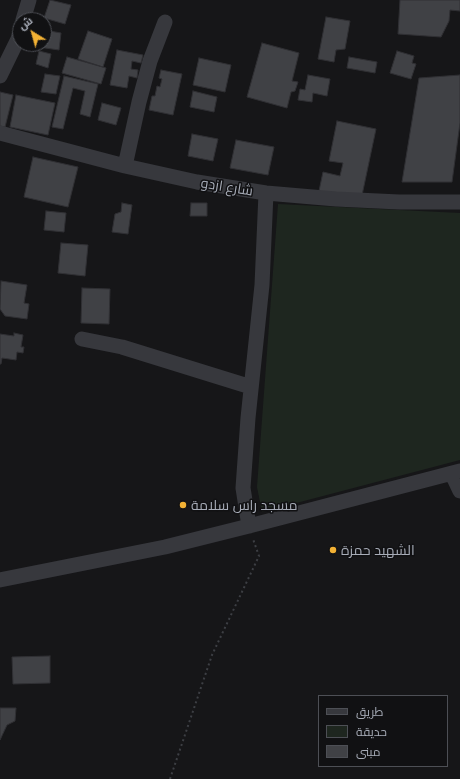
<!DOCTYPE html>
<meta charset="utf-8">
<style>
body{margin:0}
#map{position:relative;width:460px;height:779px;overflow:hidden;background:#161618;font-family:Lato,Cairo,sans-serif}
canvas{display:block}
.legend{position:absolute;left:318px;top:695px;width:130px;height:72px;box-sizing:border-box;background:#111113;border:1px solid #4d4f55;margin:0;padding:5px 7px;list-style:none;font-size:12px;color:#a8adb8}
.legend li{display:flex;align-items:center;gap:8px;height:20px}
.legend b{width:20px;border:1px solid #4d4f55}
.north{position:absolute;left:12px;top:12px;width:40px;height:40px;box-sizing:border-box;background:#111113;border:1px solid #4d4f55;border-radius:50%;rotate:323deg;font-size:11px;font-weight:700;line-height:16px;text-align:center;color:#a8adb8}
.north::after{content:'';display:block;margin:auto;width:14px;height:18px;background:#f2b134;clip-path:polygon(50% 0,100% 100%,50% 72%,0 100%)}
</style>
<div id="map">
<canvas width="460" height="779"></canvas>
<ul class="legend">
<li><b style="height:5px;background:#37383d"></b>طريق</li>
<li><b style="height:11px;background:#1e261f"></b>حديقة</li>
<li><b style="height:11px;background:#404145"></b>مبنى</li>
</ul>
<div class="north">ش</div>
</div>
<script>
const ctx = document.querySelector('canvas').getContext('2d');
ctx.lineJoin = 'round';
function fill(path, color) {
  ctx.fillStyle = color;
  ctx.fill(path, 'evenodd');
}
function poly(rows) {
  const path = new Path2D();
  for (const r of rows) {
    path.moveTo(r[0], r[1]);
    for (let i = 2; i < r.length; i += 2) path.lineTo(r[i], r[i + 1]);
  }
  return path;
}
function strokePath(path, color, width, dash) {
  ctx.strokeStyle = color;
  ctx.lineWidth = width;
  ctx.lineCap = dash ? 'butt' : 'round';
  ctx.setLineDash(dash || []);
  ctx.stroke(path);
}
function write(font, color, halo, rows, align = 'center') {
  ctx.font = font + ' Lato,Cairo,sans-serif';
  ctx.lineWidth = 3;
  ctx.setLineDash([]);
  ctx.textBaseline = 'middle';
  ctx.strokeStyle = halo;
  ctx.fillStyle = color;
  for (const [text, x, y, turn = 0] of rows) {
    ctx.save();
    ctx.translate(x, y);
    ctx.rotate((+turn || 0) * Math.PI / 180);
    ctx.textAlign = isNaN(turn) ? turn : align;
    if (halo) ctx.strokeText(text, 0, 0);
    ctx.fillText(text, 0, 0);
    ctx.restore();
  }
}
const green = poly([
 [278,204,460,213,460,460,262,512,257,487]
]);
const building = poly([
 [50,0,71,5,65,24,44,18,50,0],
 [400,0,460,0,460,11,450,10,449,21,441,37,398,34,400,0],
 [326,17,350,21,345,49,336,50,334,62,318,59,326,17],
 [44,30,61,33,59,50,38,47,39,44,44,44,44,30],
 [88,31,112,39,103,67,78,59,88,31],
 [262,43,299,53,292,81,298,82,295,91,291,92,287,108,247,97,262,43],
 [117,50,143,55,141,63,132,61,131,69,138,70,137,78,129,76,127,88,110,85,117,50],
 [39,51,51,54,48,68,36,64,39,51],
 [397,51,414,56,412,63,416,64,411,79,390,73,397,51],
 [67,57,106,68,101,84,62,73,67,57],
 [349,57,377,62,375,73,347,68,349,57],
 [199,58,231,65,225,92,193,85,199,58],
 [161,70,182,74,173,115,149,110,152,96,155,96,157,86,160,87,162,79,159,78,161,70],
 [45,74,60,76,56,94,41,92,45,74],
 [308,75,330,79,327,96,313,93,312,102,298,100,300,89,305,90,308,75],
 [460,75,460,123,452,182,402,182,419,78,460,75],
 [64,76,98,84,90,117,80,114,85,91,73,88,63,129,52,127,64,76],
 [193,91,217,97,214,112,190,107,193,91],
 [0,92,13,95,5,127,0,126,0,92],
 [16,95,55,103,48,135,10,127,16,95],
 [102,103,121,108,116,125,98,120,102,103],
 [337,121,376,129,361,200,319,191,323,172,340,176,343,163,329,161,337,121],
 [192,134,218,139,213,161,188,156,192,134],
 [236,140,274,147,268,175,230,168,236,140],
 [33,157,78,167,68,207,24,197,33,157],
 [122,203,132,205,128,234,112,232,115,214,121,212,122,203],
 [191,203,207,203,207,216,190,216,191,203],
 [46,211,66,213,64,232,44,230,46,211],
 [61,243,88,245,85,276,58,273,61,243],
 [1,281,27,285,24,303,29,304,27,319,5,316,0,309,1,281],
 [82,288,110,289,109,324,81,323,82,288],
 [14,333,23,335,21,347,24,347,23,353,17,352,16,360,2,358,1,364,0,364,0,334,14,336,14,333],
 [50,656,50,683,13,684,12,657,50,656],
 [0,708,16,708,15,721,7,725,0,740,0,708]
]);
const path = poly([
 [170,779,212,655,259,556,253,539]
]);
const minor = poly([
 [23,20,29,0],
 [0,76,18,39,20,32],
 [0,133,125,166,197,182,266,193,336,199,399,202,460,202],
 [125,166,139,102,150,61,165,22],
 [82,339,122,347,251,387],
 [452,474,460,491],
 [249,526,243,488,248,418,262,285,266,193],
 [0,580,165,547,249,526,460,471]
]);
const markers = [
 [183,505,4,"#f2b134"],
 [333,550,4,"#f2b134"]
];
const streetNames = [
 ["شارع ازدو",227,187,9]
];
const poiNames = [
 ["مسجد راس سلامة",191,505],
 ["الشهيد حمزة",341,550]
];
fill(green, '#1e261f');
fill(building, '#404145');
strokePath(building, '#303034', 1);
strokePath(path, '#3d3f44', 2, [2, 3]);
strokePath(minor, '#37383d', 15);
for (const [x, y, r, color] of markers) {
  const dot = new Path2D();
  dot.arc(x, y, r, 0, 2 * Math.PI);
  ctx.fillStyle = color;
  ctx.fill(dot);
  strokePath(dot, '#111113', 1.5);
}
write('14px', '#a8adb8', '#111113', streetNames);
write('14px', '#a8adb8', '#111113', poiNames, 'left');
</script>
